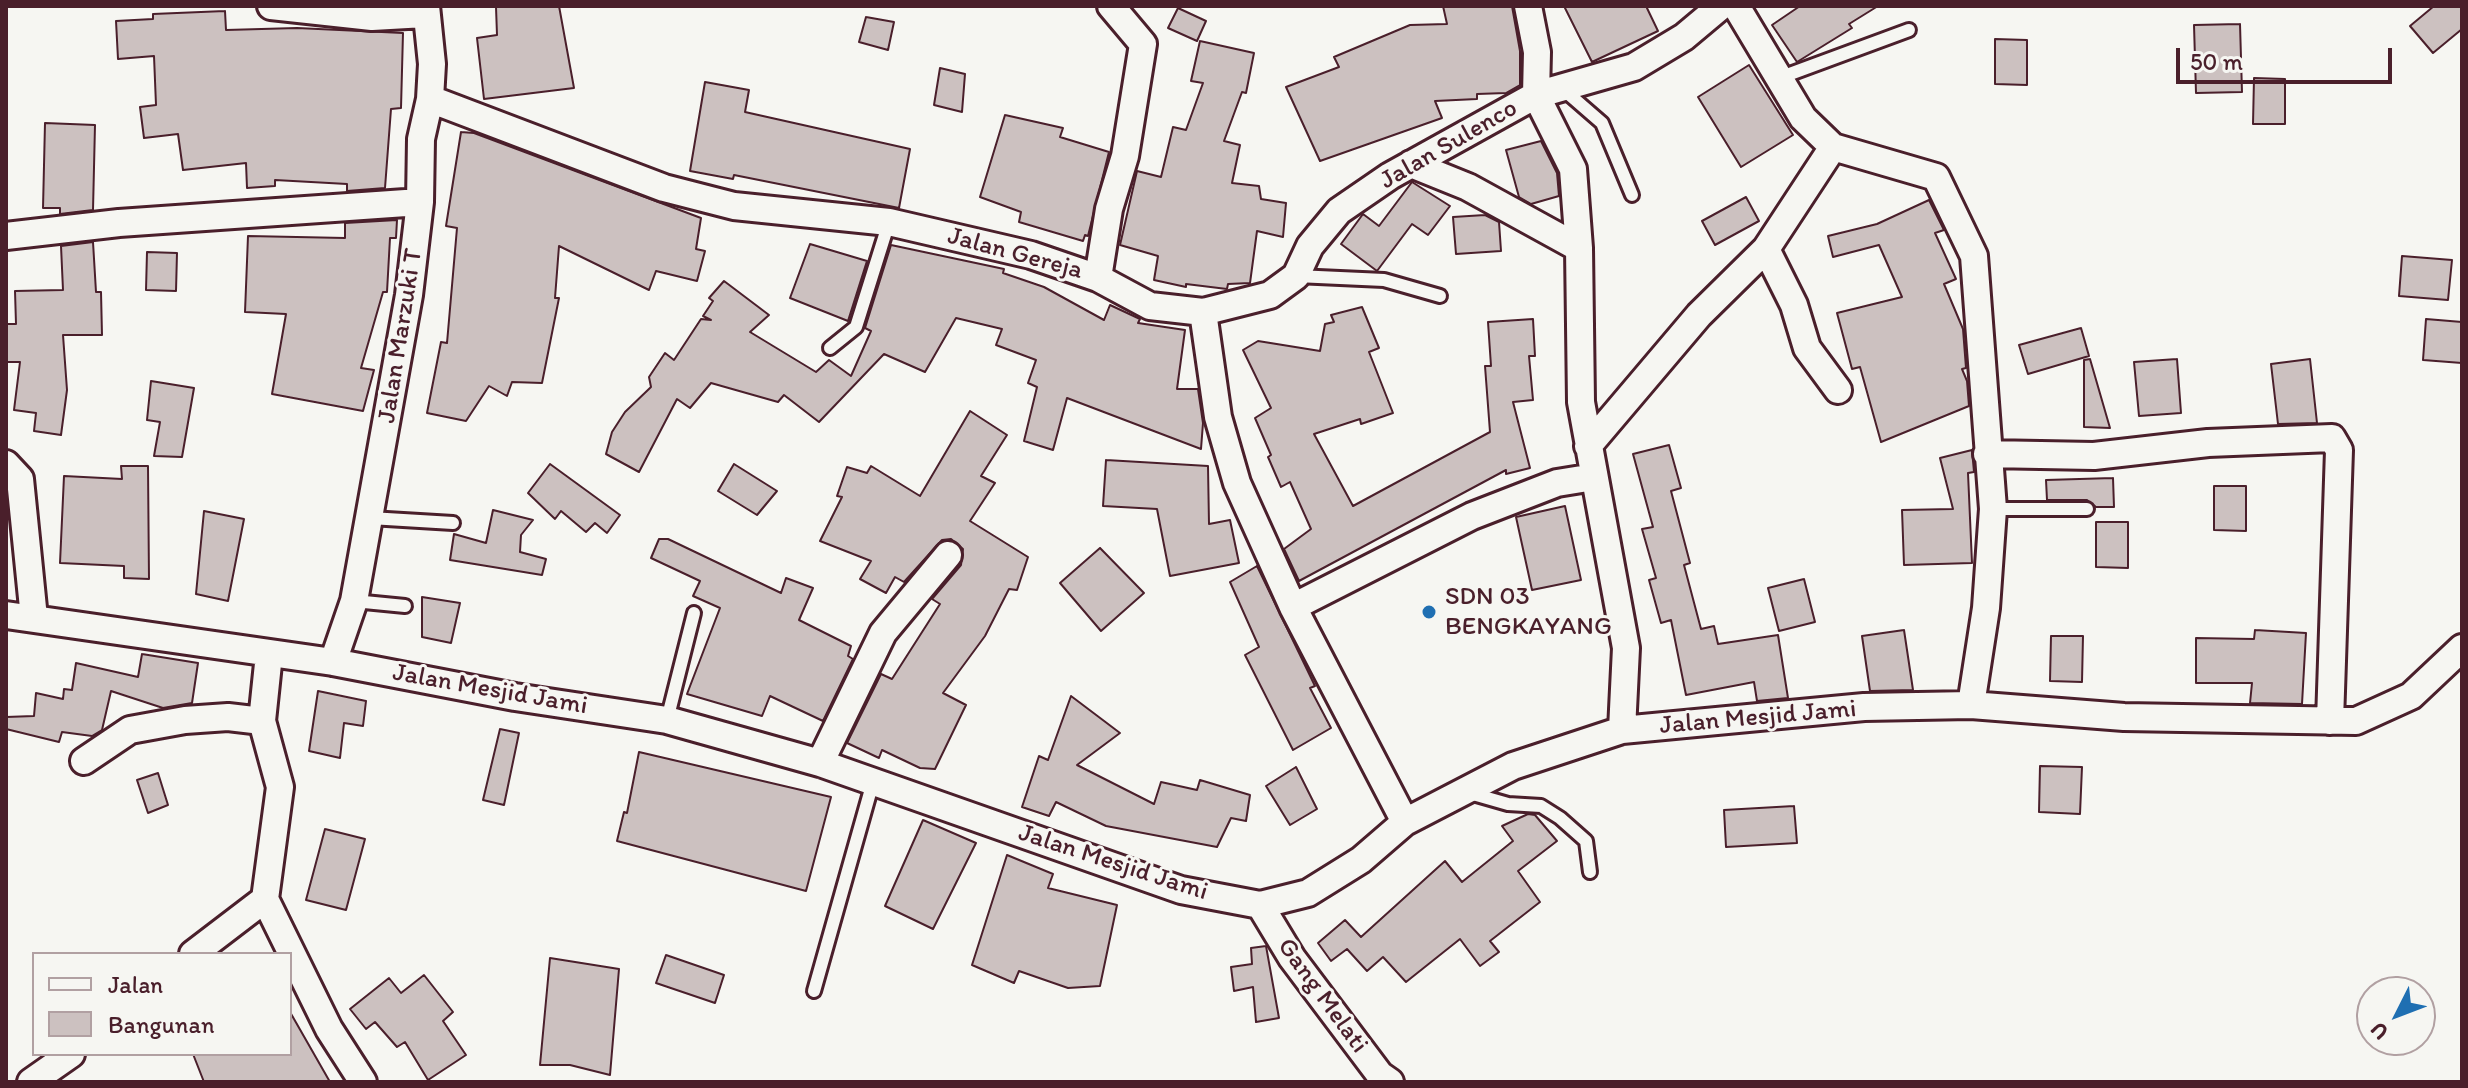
<!DOCTYPE html>
<style>
body{margin:0}
#map{position:relative;width:2468px;height:1088px;overflow:hidden;background:#f6f6f2;font-family:Itim,sans-serif}
canvas{display:block}
.frame{position:absolute;inset:0;border:8px solid #4a1f2b;pointer-events:none}
.legend{position:absolute;left:32px;top:952px;width:260px;height:104px;box-sizing:border-box;background:#f6f6f2;border:2px solid #b1a0a2;margin:0;padding:10px 14px;list-style:none;font-size:24px;color:#4a1f2b}
.legend li{display:flex;align-items:center;gap:16px;height:40px}
.legend b{width:40px;border:2px solid #b1a0a2}
.north{position:absolute;left:2356px;top:976px;width:80px;height:80px;box-sizing:border-box;background:#f6f6f2;border:2px solid #b1a0a2;border-radius:50%;rotate:228deg;font-size:22px;font-weight:700;line-height:32px;text-align:center;color:#4a1f2b}
.north::after{content:'';display:block;margin:auto;width:28px;height:36px;background:#1f6fb2;clip-path:polygon(50% 0,100% 100%,50% 72%,0 100%)}
.scale{position:absolute;left:2176px;top:48px;width:216px;height:36px;box-sizing:border-box;border:4px solid #4a1f2b;border-top:0;padding-left:10px;font-size:24px;line-height:28px;white-space:nowrap;color:#4a1f2b;-webkit-text-stroke:6px #f6f6f2;paint-order:stroke}
</style>
<div id="map">
<canvas width="2468" height="1088"></canvas>
<div class="frame"></div>
<ul class="legend">
<li><b style="height:10px;background:#f6f6f2"></b>Jalan</li>
<li><b style="height:22px;background:#ccc1c0"></b>Bangunan</li>
</ul>
<div class="north">U</div>
<div class="scale">50 m</div>
</div>
<script>
const ctx = document.querySelector('canvas').getContext('2d');
ctx.lineJoin = 'round';
function fill(path, color) {
  ctx.fillStyle = color;
  ctx.fill(path, 'evenodd');
}
function poly(rows) {
  const path = new Path2D();
  for (const r of rows) {
    path.moveTo(r[0], r[1]);
    for (let i = 2; i < r.length; i += 2) path.lineTo(r[i], r[i + 1]);
  }
  return path;
}
function strokePath(path, color, width, dash) {
  ctx.strokeStyle = color;
  ctx.lineWidth = width;
  ctx.lineCap = dash ? 'butt' : 'round';
  ctx.setLineDash(dash || []);
  ctx.stroke(path);
}
function write(font, color, halo, rows, align = 'center') {
  ctx.font = font + ' Itim,sans-serif';
  ctx.lineWidth = 6;
  ctx.setLineDash([]);
  ctx.textBaseline = 'middle';
  ctx.strokeStyle = halo;
  ctx.fillStyle = color;
  for (const [text, x, y, turn = 0] of rows) {
    ctx.save();
    ctx.translate(x, y);
    ctx.rotate((+turn || 0) * Math.PI / 180);
    ctx.textAlign = isNaN(turn) ? turn : align;
    if (halo) ctx.strokeText(text, 0, 0);
    ctx.fillText(text, 0, 0);
    ctx.restore();
  }
}
const building = poly([
 [559,6,574,88,484,99,477,38,497,35,496,7,559,6],
 [1443,6,1512,6,1520,51,1520,85,1506,93,1477,94,1477,99,1435,101,1442,118,1320,161,1286,87,1339,67,1334,57,1410,25,1447,24,1443,6],
 [1564,6,1646,6,1658,31,1592,62,1564,6],
 [1800,6,1878,6,1849,24,1852,28,1797,62,1772,25,1800,6],
 [2434,6,2462,6,2462,29,2433,53,2410,26,2434,6],
 [1178,8,1206,21,1197,41,1168,28,1178,8],
 [225,11,226,30,297,28,403,33,401,108,391,109,385,188,347,191,347,184,275,180,275,186,247,188,246,163,183,170,178,134,144,138,140,107,156,105,154,56,118,59,116,21,153,19,153,14,225,11],
 [866,17,894,22,888,50,859,42,866,17],
 [2240,24,2242,92,2196,93,2194,25,2240,24],
 [1995,39,2027,40,2027,85,1995,84,1995,39],
 [1200,41,1254,53,1246,93,1242,92,1224,141,1240,145,1232,183,1259,186,1261,199,1286,203,1283,237,1257,231,1250,283,1228,284,1227,289,1186,284,1186,287,1154,280,1158,256,1120,245,1137,171,1161,177,1173,127,1186,130,1203,83,1191,81,1200,41],
 [1749,65,1793,135,1741,167,1698,97,1749,65],
 [940,68,965,74,962,112,934,105,940,68],
 [2254,78,2285,79,2285,124,2253,124,2254,78],
 [705,82,749,90,745,112,910,149,899,208,734,175,733,179,690,171,705,82],
 [1005,115,1063,128,1060,137,1109,152,1088,236,1085,235,1083,241,1019,222,1021,212,980,197,1005,115],
 [45,123,95,125,93,210,60,214,60,208,43,208,45,123],
 [461,132,474,133,701,218,696,249,705,251,697,281,656,271,649,290,559,246,555,298,559,298,542,383,512,382,507,396,489,386,466,421,427,413,441,342,447,343,457,228,446,226,461,132],
 [1541,141,1557,173,1559,196,1531,204,1519,197,1506,150,1541,141],
 [1412,182,1450,206,1428,235,1412,224,1377,271,1341,244,1363,214,1379,226,1412,182],
 [1746,197,1759,221,1715,245,1702,221,1746,197],
 [1929,200,1944,230,1935,233,1956,279,1944,284,1963,329,1966,368,1962,369,1967,381,1969,406,1881,442,1860,367,1852,369,1837,313,1902,297,1879,245,1833,257,1828,236,1877,224,1929,200],
 [1485,215,1499,222,1501,251,1456,254,1453,217,1485,215],
 [397,220,396,238,390,238,387,292,383,292,361,368,374,370,363,411,272,394,286,314,245,312,248,236,345,238,345,223,397,220],
 [93,242,96,292,101,292,102,335,63,335,67,390,61,435,34,431,36,413,14,410,20,362,6,362,6,324,16,324,15,291,63,290,61,246,93,242],
 [810,244,867,261,848,321,790,298,810,244],
 [891,245,1004,269,1003,273,1044,287,1104,320,1110,305,1140,319,1138,323,1185,330,1177,389,1198,389,1203,423,1201,449,1067,398,1053,450,1024,441,1037,387,1028,383,1036,360,996,345,1002,329,956,318,925,372,884,354,819,422,784,395,778,402,711,383,690,408,677,399,639,472,606,454,612,432,625,412,651,387,649,377,665,353,674,360,701,319,711,320,703,316,713,301,709,298,724,281,769,315,750,332,816,372,829,360,851,376,871,331,865,328,891,245],
 [147,252,177,253,176,291,146,290,147,252],
 [2402,256,2452,260,2448,300,2399,296,2402,256],
 [1362,307,1379,348,1369,352,1393,413,1361,424,1360,419,1314,434,1353,506,1490,432,1485,366,1491,366,1488,322,1533,319,1535,356,1529,356,1533,400,1513,402,1530,468,1506,474,1506,470,1299,581,1284,549,1311,529,1290,482,1281,487,1268,457,1271,455,1255,418,1271,408,1243,350,1258,341,1320,351,1325,324,1334,322,1331,315,1362,307],
 [2426,319,2462,322,2462,363,2423,360,2426,319],
 [2081,328,2089,356,2028,374,2019,345,2081,328],
 [2090,359,2110,428,2084,427,2084,360,2090,359],
 [2177,359,2181,413,2139,416,2134,362,2177,359],
 [2310,359,2317,423,2278,424,2271,364,2310,359],
 [151,381,194,388,182,457,154,456,160,422,147,420,151,381],
 [970,411,1007,435,981,476,995,483,970,521,1028,557,1017,590,1009,589,985,636,943,693,966,705,935,769,920,768,882,750,879,758,847,743,881,674,892,679,940,604,932,599,961,565,963,549,951,539,942,540,904,582,895,577,886,593,860,579,871,561,820,541,842,497,837,496,847,467,867,473,871,466,920,496,970,411],
 [1669,445,1681,488,1671,491,1690,563,1684,565,1701,629,1714,626,1718,644,1778,635,1788,698,1757,701,1754,682,1686,695,1671,620,1661,623,1649,580,1656,578,1642,529,1653,527,1633,454,1669,445],
 [1972,450,1974,472,1968,473,1972,563,1904,565,1902,510,1953,509,1940,458,1972,450],
 [1106,460,1208,466,1209,524,1230,520,1239,563,1170,576,1157,509,1103,506,1106,460],
 [550,464,620,515,607,533,595,523,586,532,561,511,555,519,528,493,550,464],
 [734,464,777,491,757,515,718,491,734,464],
 [121,466,148,466,149,579,124,578,124,566,60,563,64,476,122,479,121,466],
 [2113,478,2114,507,2096,507,2087,500,2047,500,2046,480,2113,478],
 [2214,486,2246,486,2246,531,2214,530,2214,486],
 [1565,506,1581,580,1532,590,1516,517,1565,506],
 [493,510,533,520,521,535,520,552,546,559,542,575,450,560,454,534,486,543,493,510],
 [204,511,244,519,228,601,196,594,204,511],
 [2096,522,2128,522,2128,568,2096,567,2096,522],
 [659,539,668,539,781,593,786,578,813,588,799,620,851,646,848,656,853,659,823,721,770,696,762,716,687,694,720,608,693,596,700,581,651,558,659,539],
 [1100,548,1144,593,1101,631,1060,583,1100,548],
 [1257,566,1315,686,1310,688,1331,728,1293,750,1245,655,1259,647,1230,582,1257,566],
 [1804,579,1815,622,1779,631,1768,588,1804,579],
 [422,597,460,603,451,643,422,637,422,597],
 [1904,630,1913,690,1870,691,1862,636,1904,630],
 [2255,630,2306,633,2302,704,2250,703,2252,683,2196,683,2196,638,2254,639,2255,630],
 [2051,636,2083,636,2082,682,2050,681,2051,636],
 [142,654,198,663,192,703,163,708,111,691,102,730,92,736,62,732,59,742,6,729,6,717,34,716,36,693,63,699,64,689,72,690,76,663,138,677,142,654],
 [318,691,366,701,363,726,344,723,340,758,309,751,318,691],
 [1071,696,1120,733,1077,765,1154,804,1161,782,1197,790,1200,780,1250,795,1246,821,1231,818,1217,847,1106,826,1056,802,1049,816,1022,807,1039,756,1048,760,1071,696],
 [500,729,519,733,504,805,483,800,500,729],
 [639,752,831,797,806,891,617,841,624,812,627,813,639,752],
 [2040,766,2082,767,2080,814,2039,812,2040,766],
 [1296,767,1317,809,1290,825,1266,786,1296,767],
 [158,773,168,805,148,813,137,780,158,773],
 [1794,806,1797,843,1726,847,1724,810,1794,806],
 [1528,814,1535,815,1557,841,1518,871,1540,902,1490,941,1499,952,1480,966,1460,939,1406,982,1383,957,1367,971,1347,949,1331,961,1318,943,1345,920,1361,937,1445,861,1462,882,1513,841,1502,826,1528,814],
 [923,820,976,843,933,929,885,906,923,820],
 [325,829,365,839,346,910,306,900,325,829],
 [1007,855,1053,874,1048,888,1117,905,1100,986,1068,988,1019,971,1014,983,972,965,1007,855],
 [1266,946,1279,1018,1256,1022,1253,987,1234,991,1231,967,1252,964,1251,948,1266,946],
 [666,955,724,975,715,1003,656,983,666,955],
 [550,958,619,969,610,1075,570,1065,540,1065,550,958],
 [424,975,453,1012,443,1021,466,1055,428,1080,405,1042,397,1047,375,1022,366,1029,350,1009,389,978,401,993,424,975],
 [290,1012,330,1082,204,1082,193,1054,290,1054,290,1012]
]);
const lane = poly([
 [1779,78,1909,30],
 [1564,90,1602,123,1632,195],
 [1296,276,1384,280,1440,296],
 [830,348,856,327,889,222],
 [1993,509,2087,509],
 [370,518,453,523],
 [354,601,405,606],
 [667,720,694,613],
 [1466,792,1508,804,1541,806,1560,818,1586,841,1590,872],
 [814,991,873,782]
]);
const street = poly([
 [271,6,372,17,425,14],
 [1528,6,1537,52,1536,95,1573,169,1579,248,1581,402,1626,648,1622,730],
 [1736,6,1803,118,1833,147,1936,177,1974,256,1993,509,1986,608,1971,705],
 [430,99,664,188,734,206,889,222,1031,255,1098,278,1150,306,1203,312,1218,417,1237,483,1293,607,1405,822],
 [1411,164,1468,187,1579,248],
 [6,236,119,223,420,202],
 [1766,249,1794,305,1807,348,1838,390],
 [1098,278,1109,209,1125,156,1143,44,1111,6],
 [1203,312,1270,295,1296,276,1310,246,1339,211,1390,176,1536,95,1634,67,1684,37,1721,6],
 [1588,446,1699,315,1766,249,1833,147],
 [1987,454,2094,456,2208,443,2332,438,2339,450,2330,721],
 [6,464,20,479,34,618],
 [1293,607,1472,516,1557,483,1594,477],
 [6,615,333,662,515,697,667,720,820,763,1181,890,1260,905,1308,893,1361,860,1405,822,1513,766,1622,730,1864,707,1971,705,2124,717,2356,721,2411,696,2462,648],
 [269,654,262,721,280,787,265,899,329,1029,363,1082],
 [333,662,354,601,409,295,420,202,421,139,430,99,432,64,426,6],
 [84,761,130,730,185,720,228,717,262,721],
 [820,763,883,633,948,555],
 [1260,905,1292,958,1380,1075,1390,1082],
 [193,954,265,899],
 [31,1082,71,1054]
]);
const markers = [
 [1429,612,8,"#1f6fb2"]
];
const streetNames = [
 ["Jalan Sulenco",1449,145,-30],
 ["Jalan Gereja",1015,254,15],
 ["Jalan Marzuki T",401,336,-81],
 ["Jalan Mesjid Jami",490,690,10],
 ["Jalan Mesjid Jami",1758,718,-5],
 ["Jalan Mesjid Jami",1113,863,18],
 ["Gang Melati",1322,996,54]
];
const poiNames = [
 ["SDN 03",1445,597],
 ["BENGKAYANG",1445,627]
];
fill(building, '#ccc1c0');
strokePath(building, '#4a1f2b', 2);
strokePath(lane, '#4a1f2b', 18);
strokePath(street, '#4a1f2b', 32);
strokePath(lane, '#f6f6f2', 12);
strokePath(street, '#f6f6f2', 26);
for (const [x, y, r, color] of markers) {
  const dot = new Path2D();
  dot.arc(x, y, r, 0, 2 * Math.PI);
  ctx.fillStyle = color;
  ctx.fill(dot);
  strokePath(dot, '#f6f6f2', 3);
}
write('26px', '#4a1f2b', '#f6f6f2', streetNames);
write('26px', '#4a1f2b', '#f6f6f2', poiNames, 'left');
</script>
